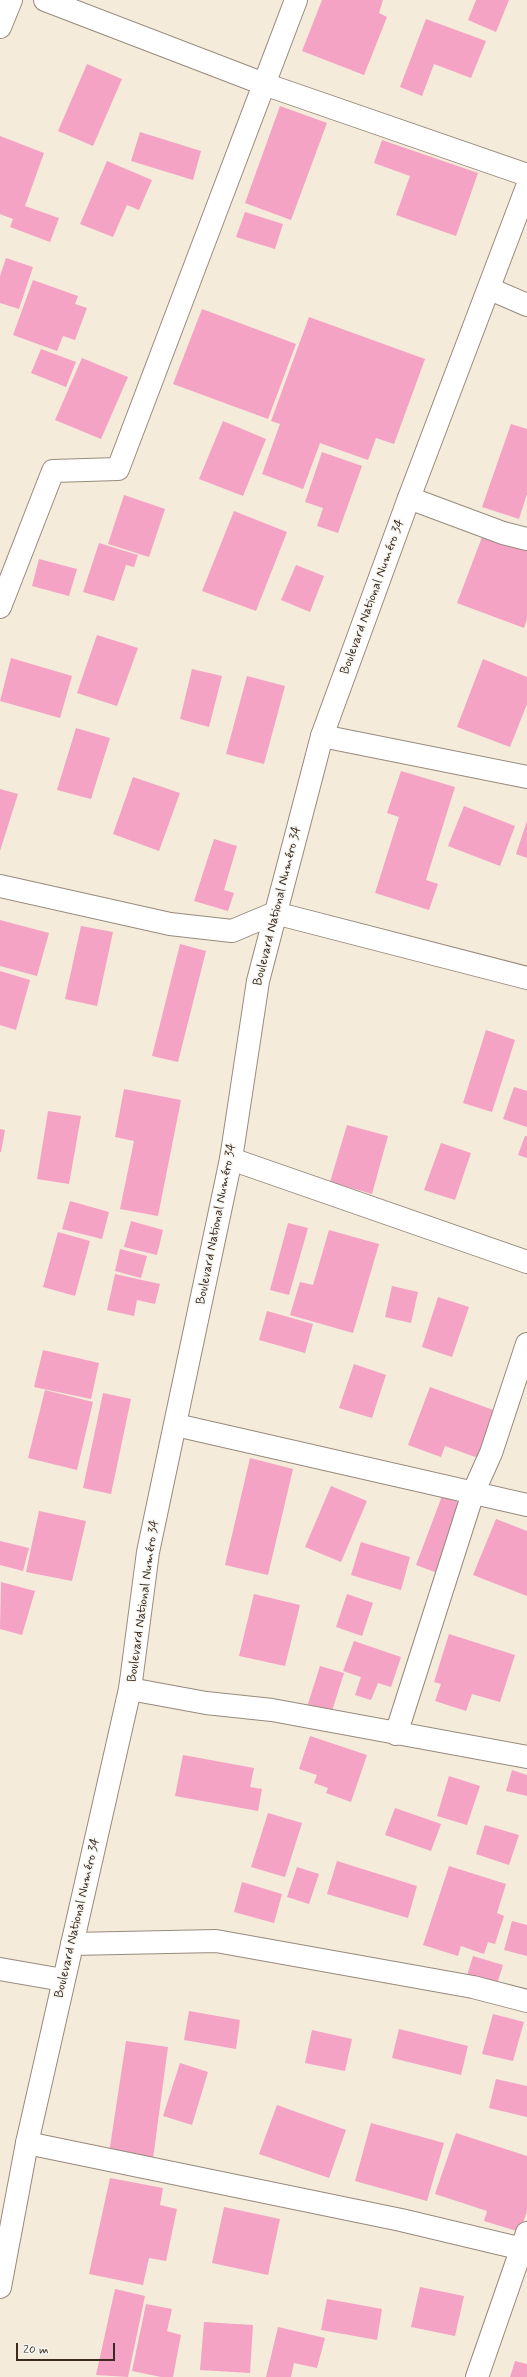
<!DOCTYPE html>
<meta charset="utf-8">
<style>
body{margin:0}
#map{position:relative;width:527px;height:2377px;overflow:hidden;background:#f4ebdb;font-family:Mynerve,sans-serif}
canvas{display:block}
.scale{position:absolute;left:16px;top:2343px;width:99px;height:18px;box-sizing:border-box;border:2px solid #3b2a1e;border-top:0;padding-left:5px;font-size:12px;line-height:14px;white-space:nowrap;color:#3b2a1e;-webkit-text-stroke:3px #f6f6f2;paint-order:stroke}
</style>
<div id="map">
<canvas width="527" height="2377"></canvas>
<div class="scale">20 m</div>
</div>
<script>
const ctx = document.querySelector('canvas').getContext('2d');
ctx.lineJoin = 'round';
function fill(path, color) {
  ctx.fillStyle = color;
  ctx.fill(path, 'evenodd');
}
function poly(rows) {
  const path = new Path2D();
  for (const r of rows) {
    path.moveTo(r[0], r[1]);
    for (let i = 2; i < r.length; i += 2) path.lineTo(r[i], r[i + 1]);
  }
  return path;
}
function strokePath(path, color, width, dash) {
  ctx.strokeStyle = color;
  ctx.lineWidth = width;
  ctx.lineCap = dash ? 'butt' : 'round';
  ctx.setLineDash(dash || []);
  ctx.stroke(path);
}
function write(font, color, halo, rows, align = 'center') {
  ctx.font = font + ' Mynerve,sans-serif';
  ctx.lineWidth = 3;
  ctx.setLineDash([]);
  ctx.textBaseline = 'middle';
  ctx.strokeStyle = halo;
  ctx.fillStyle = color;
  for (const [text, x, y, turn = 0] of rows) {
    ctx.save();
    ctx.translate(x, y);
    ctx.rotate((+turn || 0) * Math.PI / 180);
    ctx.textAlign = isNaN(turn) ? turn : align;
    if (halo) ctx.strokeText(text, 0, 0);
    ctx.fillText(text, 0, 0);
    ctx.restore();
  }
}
const building = poly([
 [322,0,383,0,379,13,387,17,364,75,302,51],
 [476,0,509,0,496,32,468,20],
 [426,19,486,41,471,78,434,64,422,96,400,87],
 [87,64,122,79,93,146,58,131],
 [280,106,327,123,291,220,245,203],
 [140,132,201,151,193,180,131,161],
 [0,136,44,153,25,206,59,218,50,242,10,227,13,219,0,214],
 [382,140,478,173,456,236,396,215,410,176,374,163],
 [107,161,152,180,139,210,127,205,113,237,80,224],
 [245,212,283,224,275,249,236,237],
 [6,258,33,267,19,309,0,303,0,276],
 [33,280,78,296,75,304,87,308,75,340,63,336,57,351,13,335],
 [202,309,296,344,268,419,173,384],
 [309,317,425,359,394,444,376,438,368,460,320,443,303,489,262,474,280,424,271,421],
 [41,349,76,362,66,387,31,373],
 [82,358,128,377,101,439,55,420],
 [223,421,266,439,243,496,199,479],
 [511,424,527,429,527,494,519,519,482,507],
 [322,452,362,466,338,533,317,526,323,508,305,502],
 [124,495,165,509,149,557,108,544],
 [234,511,287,532,256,611,202,591],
 [484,532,527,548,527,619,524,628,457,603],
 [99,543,138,555,134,567,126,565,114,601,83,592],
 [39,559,77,569,69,596,32,586],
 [296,565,324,576,310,612,281,600],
 [97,635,138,648,117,706,77,693],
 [11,658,72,676,60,718,0,701],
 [483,659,527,677,527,704,510,747,457,727],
 [192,669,222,676,209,727,180,719],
 [247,676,285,686,264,764,226,754],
 [76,728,110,738,91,799,57,790],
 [401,771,455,787,426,880,438,884,429,910,375,893,399,817,387,813],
 [133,777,180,793,159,851,113,834],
 [0,789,18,794,0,851],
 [464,806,515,826,500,866,448,846],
 [527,821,527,858,516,854],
 [214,839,237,846,224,890,234,893,228,911,194,901],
 [0,920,49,933,37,976,0,966],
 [81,926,113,932,97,1006,65,999],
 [180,944,206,951,178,1062,152,1056],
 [0,971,30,980,16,1030,0,1025],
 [486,1030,515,1040,492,1112,463,1103],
 [514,1087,527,1091,527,1127,503,1119],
 [124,1089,181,1100,158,1216,120,1209,134,1141,115,1137],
 [48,1111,81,1116,69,1184,37,1179],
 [347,1125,388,1136,372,1194,330,1182],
 [0,1129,5,1130,1,1152,0,1152],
 [525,1136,527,1136,527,1158,518,1155],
 [441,1143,471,1153,455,1200,424,1190],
 [70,1201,109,1212,102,1239,62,1229],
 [131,1221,163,1230,157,1255,124,1247],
 [288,1223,308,1228,289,1295,270,1290],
 [329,1230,379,1244,353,1333,290,1315,300,1282,313,1285],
 [58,1232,90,1241,75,1296,43,1287],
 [120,1249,147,1256,141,1278,115,1271],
 [115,1274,160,1284,155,1304,137,1300,134,1316,107,1310],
 [392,1286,418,1292,411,1323,385,1317],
 [438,1297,469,1307,452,1357,422,1347],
 [267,1311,313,1324,305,1353,259,1340],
 [43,1350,99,1363,91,1399,34,1387],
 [354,1364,386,1375,372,1418,339,1408],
 [430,1387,496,1411,478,1458,445,1446,441,1457,408,1445],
 [45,1390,93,1402,77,1470,28,1458],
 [103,1393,131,1399,111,1494,83,1488],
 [250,1458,293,1469,268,1575,225,1565],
 [331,1486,367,1501,341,1562,305,1547],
 [442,1496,466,1505,440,1574,416,1565],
 [39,1511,86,1521,72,1581,26,1572],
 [496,1519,527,1531,527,1596,473,1575],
 [0,1541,29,1548,23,1571,0,1565],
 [361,1542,410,1557,401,1590,351,1575],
 [1,1582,35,1591,22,1635,0,1629],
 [254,1594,300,1605,285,1666,239,1656],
 [347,1594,373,1603,362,1636,336,1627],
 [449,1634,515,1655,500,1702,472,1694,466,1711,435,1701,441,1684,434,1682],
 [354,1641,401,1657,391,1687,378,1683,371,1700,355,1695,361,1677,343,1671],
 [320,1666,344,1673,331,1714,307,1707],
 [310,1736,367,1755,351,1802,326,1793,328,1788,314,1783,317,1775,299,1769],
 [183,1755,254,1768,250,1787,262,1789,258,1811,175,1796],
 [512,1770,527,1775,527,1796,506,1791],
 [449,1776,480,1786,467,1825,437,1816],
 [395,1808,441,1824,431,1851,385,1835],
 [268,1813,302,1823,285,1877,251,1867],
 [485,1825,519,1835,509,1865,476,1854],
 [337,1861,417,1886,408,1918,327,1894],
 [449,1866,506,1884,497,1913,504,1916,495,1944,488,1942,484,1954,461,1946,458,1956,423,1945],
 [297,1867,319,1874,309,1904,287,1897],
 [242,1882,282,1894,274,1923,234,1912],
 [512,1921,527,1925,527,1956,504,1950],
 [473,1956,503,1965,496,1987,466,1979],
 [189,2011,240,2020,236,2049,184,2040],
 [493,2014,524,2022,513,2061,482,2054],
 [399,2029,468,2046,461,2075,392,2058],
 [312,2030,352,2039,345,2071,305,2063],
 [126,2041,168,2047,152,2166,108,2160],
 [180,2063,208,2072,192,2125,163,2116],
 [496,2079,527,2086,527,2117,489,2108],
 [277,2105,346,2130,329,2178,259,2154],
 [371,2123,444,2143,427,2201,355,2181],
 [456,2133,527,2156,527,2211,520,2232,484,2221,487,2211,435,2194],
 [110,2178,163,2188,160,2205,177,2209,166,2261,149,2258,143,2285,89,2274],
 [224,2207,280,2219,268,2275,212,2263],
 [420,2287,464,2296,455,2336,411,2327],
 [115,2289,145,2296,128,2377,96,2375],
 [327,2299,382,2309,377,2340,321,2330],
 [146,2304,172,2309,167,2331,181,2335,173,2377,161,2377,132,2371],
 [204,2322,253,2325,250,2373,200,2370],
 [278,2327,325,2338,317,2368,294,2363,291,2377,266,2377],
 [515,2361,527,2364,527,2377,510,2377]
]);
const street = poly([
 [45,0,264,84,527,175],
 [0,27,11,0],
 [490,289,527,305],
 [409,498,503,533,527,539],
 [0,607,53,471,118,469,296,0],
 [322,736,527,777],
 [0,886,170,924,232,931,275,913,527,978],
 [231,1159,527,1262],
 [176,1425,527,1505],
 [130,1689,206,1703,272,1710,527,1757],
 [396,1734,473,1493,491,1453,527,1344],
 [72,1944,216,1941,473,1987,527,2001],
 [0,1969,63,1980],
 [27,2143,401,2220,527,2250],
 [477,2377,527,2233]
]);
const secondary = poly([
 [0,2287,27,2143,130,1689,148,1552,231,1159,258,981,322,736,409,498,527,187]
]);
const streetNames = [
 ["Boulevard National Numéro 34",373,597,-70],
 ["Boulevard National Numéro 34",278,906,-76],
 ["Boulevard National Numéro 34",217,1224,-79],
 ["Boulevard National Numéro 34",144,1601,-82],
 ["Boulevard National Numéro 34",78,1918,-77]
];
fill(building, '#f4a3c5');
strokePath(street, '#988a7c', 24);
strokePath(secondary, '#988a7c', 24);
strokePath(street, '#fff', 22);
strokePath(secondary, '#fff', 22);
write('13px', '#3b2a1e', '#f6f6f2', streetNames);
</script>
